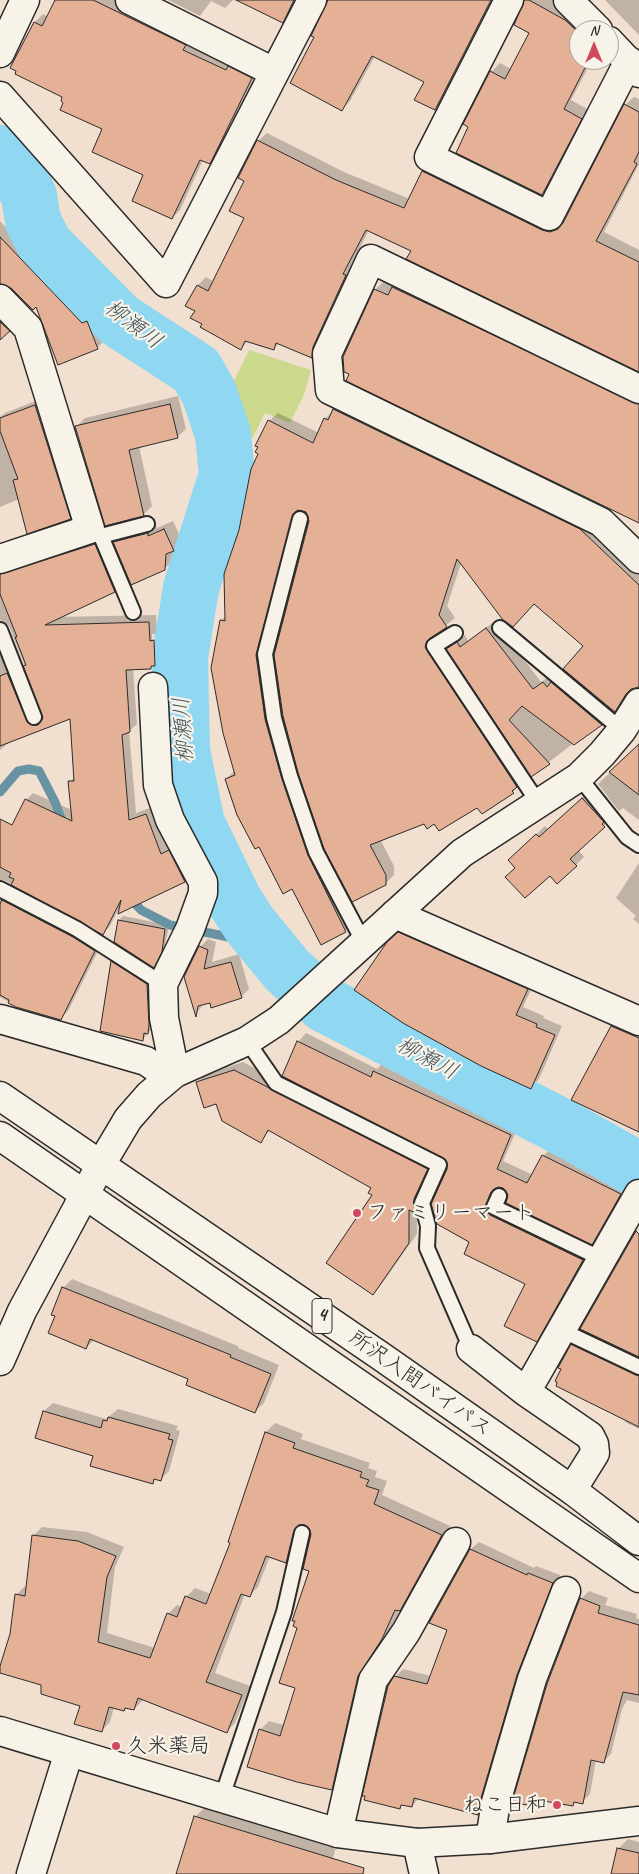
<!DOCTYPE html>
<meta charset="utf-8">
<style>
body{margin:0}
#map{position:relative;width:639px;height:1874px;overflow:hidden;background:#f1dfcf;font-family:Caveat,sans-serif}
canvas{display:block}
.north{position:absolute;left:569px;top:20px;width:50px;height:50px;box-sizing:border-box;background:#f7f3e8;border:1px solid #a5a39c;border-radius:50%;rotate:0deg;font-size:14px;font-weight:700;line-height:20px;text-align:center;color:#2b2b2b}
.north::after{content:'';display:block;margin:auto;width:18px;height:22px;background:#d1495b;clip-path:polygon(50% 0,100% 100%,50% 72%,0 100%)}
</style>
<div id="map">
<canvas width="639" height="1874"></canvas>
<div class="north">N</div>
</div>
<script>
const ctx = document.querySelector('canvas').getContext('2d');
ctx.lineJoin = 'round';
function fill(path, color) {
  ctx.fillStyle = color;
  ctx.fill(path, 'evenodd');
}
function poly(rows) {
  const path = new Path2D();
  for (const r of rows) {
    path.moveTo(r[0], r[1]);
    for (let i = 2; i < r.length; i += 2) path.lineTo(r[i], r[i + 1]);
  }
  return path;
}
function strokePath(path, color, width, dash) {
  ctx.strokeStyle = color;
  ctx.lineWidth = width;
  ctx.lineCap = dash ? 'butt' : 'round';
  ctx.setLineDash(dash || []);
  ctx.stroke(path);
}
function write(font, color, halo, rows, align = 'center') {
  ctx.font = font + ' Caveat,"Klee One",sans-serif';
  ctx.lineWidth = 4.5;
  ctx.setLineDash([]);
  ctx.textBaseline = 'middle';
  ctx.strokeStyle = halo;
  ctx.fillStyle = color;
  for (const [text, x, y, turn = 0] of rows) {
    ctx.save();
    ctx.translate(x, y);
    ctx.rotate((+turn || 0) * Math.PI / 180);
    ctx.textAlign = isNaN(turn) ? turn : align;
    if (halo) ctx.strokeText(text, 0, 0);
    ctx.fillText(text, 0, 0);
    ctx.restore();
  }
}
const green = poly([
 [249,350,311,370,304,395,290,423,265,413,252,439,234,381]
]);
const shadow = poly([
 [57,0,124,0,259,70,217,155,209,163,203,160,180,210,172,218,145,174,104,129,65,102,64,96,11,67,35,22,43,14,48,17],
 [168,0,233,0,225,8,211,1,200,16],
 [239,0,298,0,283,21],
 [329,0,494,0,443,101,435,109,425,81,375,56,350,101,342,109,315,37],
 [525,0,552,0,574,11,579,30,579,60,592,60,571,100,589,110,550,185,542,194,465,124,491,72,500,63,511,69,531,32],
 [605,0,639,0,639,35],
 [634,97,639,99,639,164,604,232,639,250,639,370,412,250,369,230,351,265,354,267,320,348,311,357,279,343,273,349,248,341,241,348,204,324,196,310,198,285,206,277,214,282,246,218,245,180,258,141,267,133,344,172,410,199,423,172,432,163,560,224,565,222,625,105],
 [0,221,90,316,94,315,104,341,97,348,36,305,33,309,5,283,0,283],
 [402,279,639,394,639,521,375,290,384,281,394,286],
 [0,305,16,323,0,338],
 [178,396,186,429,177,437,139,446,152,506,143,515,76,427,85,418],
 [43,398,77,510,70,518,19,499,0,507,0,417,5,413],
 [343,401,575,514,639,574,639,686,634,688,615,711,585,646,535,602,461,563,447,606,455,618,435,634,433,638,525,778,513,792,482,812,478,806,435,823,424,823,380,839,394,866,394,875,385,884,353,901,310,521,307,511,300,510,264,646,273,710,316,846,354,922,345,931,321,943,292,887,226,779,235,770,221,620,226,616,240,530,269,421,278,413,319,433,325,419],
 [173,521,182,541,174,549,173,560,164,569,114,542,123,534,156,525,157,528],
 [102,537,122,584,115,591,57,617,156,615,157,634,161,634,162,658,150,668,133,669,137,724,129,731,136,813,153,807,169,848,176,844,192,873,184,881,120,912,120,906,110,926,103,934,82,920,4,880,0,880,0,837,8,838,26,800,33,793,72,810,70,782,75,776,72,717,11,741,0,750,0,628,36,717,43,718,44,714,9,626,0,620,0,570],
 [152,634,155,634,156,662,153,662],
 [495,621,541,682,551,675,609,716,532,775,448,649,465,635,468,641],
 [639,745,639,820,623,808,619,811,598,784],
 [592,789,614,816,578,850,584,857,576,865,550,874,516,867,518,852,545,826,548,829],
 [639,863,639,924,633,919,636,916,616,898],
 [0,886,102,943,68,1011,60,1019,16,1006,0,997],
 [123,916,169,925,165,946,153,966,119,920],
 [407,925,535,981,523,1007,544,1016,543,1018,562,1026,539,1079,531,1087,397,934],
 [208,939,216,942,212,962,239,954,249,989,241,997,204,1003,196,1014,200,947],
 [120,953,155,976,156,1024,142,1040,101,1030,112,962],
 [620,1018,639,1025,639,1131,612,1026],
 [306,1033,377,1069,382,1064,518,1127,503,1161,533,1175,543,1156,551,1148,628,1186,600,1235,592,1243,509,1194,504,1187,497,1186,492,1199,590,1252,544,1333,536,1340,526,1283,471,1241,447,1159,284,1076,299,1041],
 [243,1062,435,1161,423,1204,417,1210,417,1234,381,1285,373,1294,373,1187,270,1130,260,1141,197,1083,206,1074],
 [72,1279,238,1346,238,1348,279,1365,264,1403,255,1411,190,1379,94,1340,86,1348,56,1316,63,1288],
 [580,1337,639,1365,639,1429,625,1422,626,1419,572,1345],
 [53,1403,106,1419,118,1409,178,1426,176,1430,180,1431,169,1471,160,1480,156,1479,152,1483,95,1455,44,1411],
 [275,1423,303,1434,301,1439,370,1463,368,1468,377,1471,375,1477,387,1481,382,1495,450,1526,408,1601,399,1611,391,1628,367,1666,341,1779,332,1788,260,1730,269,1721,284,1725,297,1687,299,1627,311,1570,312,1534,309,1526,302,1524,295,1552,286,1561,270,1556,258,1587,249,1596,245,1594,215,1673,250,1686,235,1723,226,1732,144,1699,134,1709,127,1707,124,1710,114,1707,110,1722,101,1731,81,1705,43,1685,0,1672,11,1634,16,1595,25,1586,28,1586,33,1536,42,1527,87,1532,124,1547,115,1567,107,1633,155,1648,168,1614,177,1605,183,1607,186,1597,195,1588,211,1594,231,1542,266,1432],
 [479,1542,534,1568,536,1566,560,1575,524,1666,485,1806,478,1813,419,1798,412,1806,403,1804,400,1807,395,1677,403,1669,431,1676,449,1629,431,1622,471,1549],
 [589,1591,608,1598,605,1605,637,1614,636,1618,639,1619,639,1703,627,1700,622,1709,611,1754,603,1762,596,1760,590,1794,582,1802,576,1801,573,1804,548,1800,542,1806,581,1599],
 [210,1802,338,1841,328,1874,177,1874,195,1817],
 [628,1839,639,1842,639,1874,611,1874,618,1849]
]);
const stream = poly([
 [0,792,18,771,29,769,39,771,55,802,64,827],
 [129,897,141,910,170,925,263,944]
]);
const river = poly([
 [0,153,18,172,29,196,33,221,45,245,119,320,196,370,209,393,223,434,227,475,191,588,180,657,182,751,197,824,234,900,250,925,287,970,324,1004,564,1128,639,1170]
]);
const building = poly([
 [55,0,93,0,186,45,183,50,226,70,228,66,252,78,210,164,200,160,172,219,132,201,143,175,92,152,102,129,60,110,63,103,61,101,62,97,15,74,16,71,10,68,34,22,42,26,55,0],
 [236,0,294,0,283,23,236,0],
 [328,0,491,0,435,110,414,100,424,82,372,56,342,111,290,83,314,37,311,36,328,0],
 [524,0,529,0,565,20,579,33,579,60,589,60,564,109,582,119,542,195,456,153,468,127,463,124,490,71,505,79,529,33,514,25,524,0],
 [624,104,639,112,639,152,634,162,637,164,596,241,639,262,639,372,406,259,411,251,366,230,343,274,346,275,313,347,312,358,276,343,274,350,245,341,241,350,200,327,202,324,190,318,195,311,185,306,197,285,208,291,244,218,229,211,244,181,238,178,257,140,336,180,404,208,422,171,542,230,550,232,558,229,563,223,624,104],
 [0,237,82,323,87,321,98,349,58,365,36,307,33,310,11,288,0,284,0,237],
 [392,287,639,404,639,523,346,381,349,374,344,372,343,357,374,289,388,295,392,287],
 [0,322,10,331,0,340,0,322],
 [170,404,178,438,129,450,144,516,105,526,75,426,170,404],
 [35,405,71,519,27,534,13,480,18,479,0,431,0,418,35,405],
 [333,409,580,529,639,585,639,687,631,689,626,694,615,712,563,669,583,646,534,604,513,627,503,620,457,559,439,615,447,627,429,639,425,647,517,787,512,791,514,793,482,814,477,808,439,831,434,824,427,829,424,824,370,845,386,875,386,885,352,902,324,849,298,773,283,716,274,655,309,521,306,512,298,510,294,513,256,655,265,719,282,779,308,855,346,932,321,945,292,889,283,894,259,847,255,849,237,815,225,779,235,775,223,733,211,668,220,620,225,621,224,574,239,530,251,469,258,454,255,452,258,447,255,446,268,420,313,443,324,418,328,420,333,409],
 [164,529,174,551,166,554,165,570,131,585,113,542,148,533,148,536,164,529],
 [95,544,115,592,45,625,149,622,150,641,154,640,155,666,151,666,151,669,126,670,130,732,122,735,129,820,146,814,161,854,169,850,185,882,118,914,121,900,103,935,11,885,14,879,9,877,11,873,0,867,0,819,12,825,25,799,72,821,68,781,74,781,70,719,0,746,0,676,7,673,28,723,38,725,43,718,23,666,26,665,15,637,17,637,0,594,0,574,95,544],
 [486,628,533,689,543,682,547,687,551,682,602,725,574,745,522,706,509,720,550,764,531,777,446,649,457,642,460,647,486,628],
 [639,744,639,795,609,772,639,744],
 [582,798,604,822,602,824,605,827,570,859,577,866,557,884,550,876,525,898,505,877,515,868,508,860,536,834,539,837,582,798],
 [2,900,73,937,95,951,61,1020,16,1007,8,1003,9,1000,0,995,0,904,2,900],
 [118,920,165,929,162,952,154,968,114,942,118,920],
 [398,932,528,989,516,1015,537,1024,536,1027,555,1035,531,1089,481,1066,403,1023,354,990,387,942,398,932],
 [199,946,208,950,204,969,231,962,242,998,211,1008,210,1003,198,1006,196,1017,184,977,199,946],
 [111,961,147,984,149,1025,148,1034,144,1033,143,1041,100,1031,111,961],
 [611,1026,639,1038,639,1132,571,1100,611,1026],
 [297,1041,371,1077,373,1071,511,1135,497,1169,527,1183,542,1155,621,1194,592,1245,506,1203,508,1195,503,1188,498,1187,491,1192,485,1207,490,1215,583,1260,537,1342,504,1326,525,1284,464,1254,469,1242,437,1224,431,1204,447,1169,446,1160,282,1076,297,1041],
 [234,1070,428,1169,414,1199,416,1213,409,1210,409,1243,373,1295,326,1263,372,1195,368,1193,371,1188,268,1130,261,1143,222,1121,216,1104,204,1108,196,1082,234,1070],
 [636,1231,639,1234,639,1357,580,1329,636,1231],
 [62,1287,231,1355,230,1357,271,1374,255,1413,186,1385,188,1379,90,1339,86,1349,48,1333,55,1316,51,1315,62,1287],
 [571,1344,639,1376,639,1427,556,1386,557,1382,555,1381,561,1369,558,1368,571,1344],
 [43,1411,101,1428,103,1420,107,1421,108,1417,170,1434,168,1439,173,1440,161,1481,154,1479,153,1484,90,1466,93,1456,35,1438,43,1411],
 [265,1432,295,1443,293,1448,362,1472,360,1477,369,1480,366,1486,379,1490,374,1504,442,1535,400,1611,395,1610,382,1639,358,1676,332,1790,297,1782,247,1767,259,1729,280,1736,295,1688,279,1683,297,1628,293,1626,295,1621,292,1621,309,1571,303,1569,311,1534,308,1527,304,1525,299,1525,294,1531,286,1563,266,1556,250,1597,241,1594,206,1682,242,1695,227,1733,138,1698,134,1710,125,1708,124,1711,109,1707,102,1732,74,1724,80,1706,41,1694,41,1685,0,1673,0,1666,10,1634,15,1594,25,1596,32,1535,78,1541,116,1556,107,1577,98,1642,150,1658,167,1613,177,1617,185,1596,206,1604,230,1543,228,1542,265,1432],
 [470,1549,527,1575,528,1573,553,1583,517,1675,481,1798,478,1815,414,1798,412,1807,401,1805,400,1809,364,1800,365,1796,362,1796,388,1686,394,1676,427,1684,447,1630,429,1623,470,1549],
 [580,1598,600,1606,598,1613,639,1625,639,1695,623,1692,604,1763,591,1760,583,1804,574,1802,573,1806,544,1801,542,1808,512,1802,547,1684,580,1598],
 [194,1816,364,1868,363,1874,176,1874,194,1816],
 [617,1848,639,1853,639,1874,611,1874,617,1848]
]);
const service = poly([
 [300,519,265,654,274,718,290,776,316,852,364,943],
 [90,529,101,536,133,612],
 [101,536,147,524],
 [500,628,622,730],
 [0,630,34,717],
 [455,633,434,646,539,804],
 [579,777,627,837,639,845],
 [0,889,77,929,163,984],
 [247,1041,276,1083,439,1165,422,1203,428,1226,427,1248,471,1349],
 [499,1196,494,1207,602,1259],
 [561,1330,639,1367],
 [222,1797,284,1612,302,1533]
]);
const minor = poly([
 [130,0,274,72],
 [509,0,429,157,549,216,629,61],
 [568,0,598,30],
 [609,41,639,73],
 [0,53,25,0],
 [0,96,166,283,312,0],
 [0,299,28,328,90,529,0,559],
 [639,389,371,259,327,354,330,390,601,522,639,559],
 [153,687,158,785,170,820,203,882,203,893,190,929,163,984,164,1018,175,1073],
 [395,914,639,1021],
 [0,1019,146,1061,169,1077],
 [471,1349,526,1392,590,1436,594,1444,595,1453,572,1490],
 [526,1392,639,1194],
 [338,1833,373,1680,406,1632,456,1542],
 [490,1839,496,1802,532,1679,566,1591],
 [417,1843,424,1874],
 [31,1874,69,1752]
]);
const tertiary = poly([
 [0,1361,22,1311,100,1166,128,1119,149,1095,175,1073,247,1041,279,1020,462,853,579,777,602,754,622,730,639,703],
 [0,1731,338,1833,417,1843,490,1839,639,1821]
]);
const primary = poly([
 [0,1096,382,1357,572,1490,639,1541],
 [0,1136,639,1578]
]);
const markers = [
 [357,1213,5,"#d1495b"],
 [116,1746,5,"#d1495b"],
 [557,1805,5,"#d1495b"]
];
const shields = [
 [322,1316,20]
];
const shieldNames = [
 ["4",322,1316]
];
const poiNames = [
 ["ファミリーマート",367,1213],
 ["久米薬局",126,1746],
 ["ねこ日和",547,1805,"right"]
];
const streetNames = [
 ["所沢入間バイパス",420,1384,35]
];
const waterNames = [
 ["柳瀬川",133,325,37],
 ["柳瀬川",184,730,-94],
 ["柳瀬川",427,1059,28]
];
fill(green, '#cbd98d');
fill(shadow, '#0003');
strokePath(stream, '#6893a2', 9);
strokePath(river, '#90d8f2', 56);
fill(building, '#e4b196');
strokePath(building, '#2b2b2b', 1);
strokePath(service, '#2b2b2b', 18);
strokePath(minor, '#2b2b2b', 31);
strokePath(tertiary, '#2b2b2b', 31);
strokePath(primary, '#2b2b2b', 31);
strokePath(service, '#f7f3e8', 14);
strokePath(minor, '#f7f3e8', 28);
strokePath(tertiary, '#f7f3e8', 28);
strokePath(primary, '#f7f3e8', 28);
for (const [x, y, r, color] of markers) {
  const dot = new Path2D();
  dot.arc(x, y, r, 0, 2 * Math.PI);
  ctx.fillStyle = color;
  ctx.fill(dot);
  strokePath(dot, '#f7f3e8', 2);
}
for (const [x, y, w] of shields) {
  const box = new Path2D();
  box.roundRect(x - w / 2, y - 17.5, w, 35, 4);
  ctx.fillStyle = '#f7f3e8';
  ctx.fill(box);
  strokePath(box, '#2b2b2b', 1);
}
write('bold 20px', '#2b2b2b', null, shieldNames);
write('21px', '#2b2b2b', '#f7f3e8', poiNames, 'left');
write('21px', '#2b2b2b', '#f7f3e8', streetNames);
write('italic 22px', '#44565d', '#f7f3e8', waterNames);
</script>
